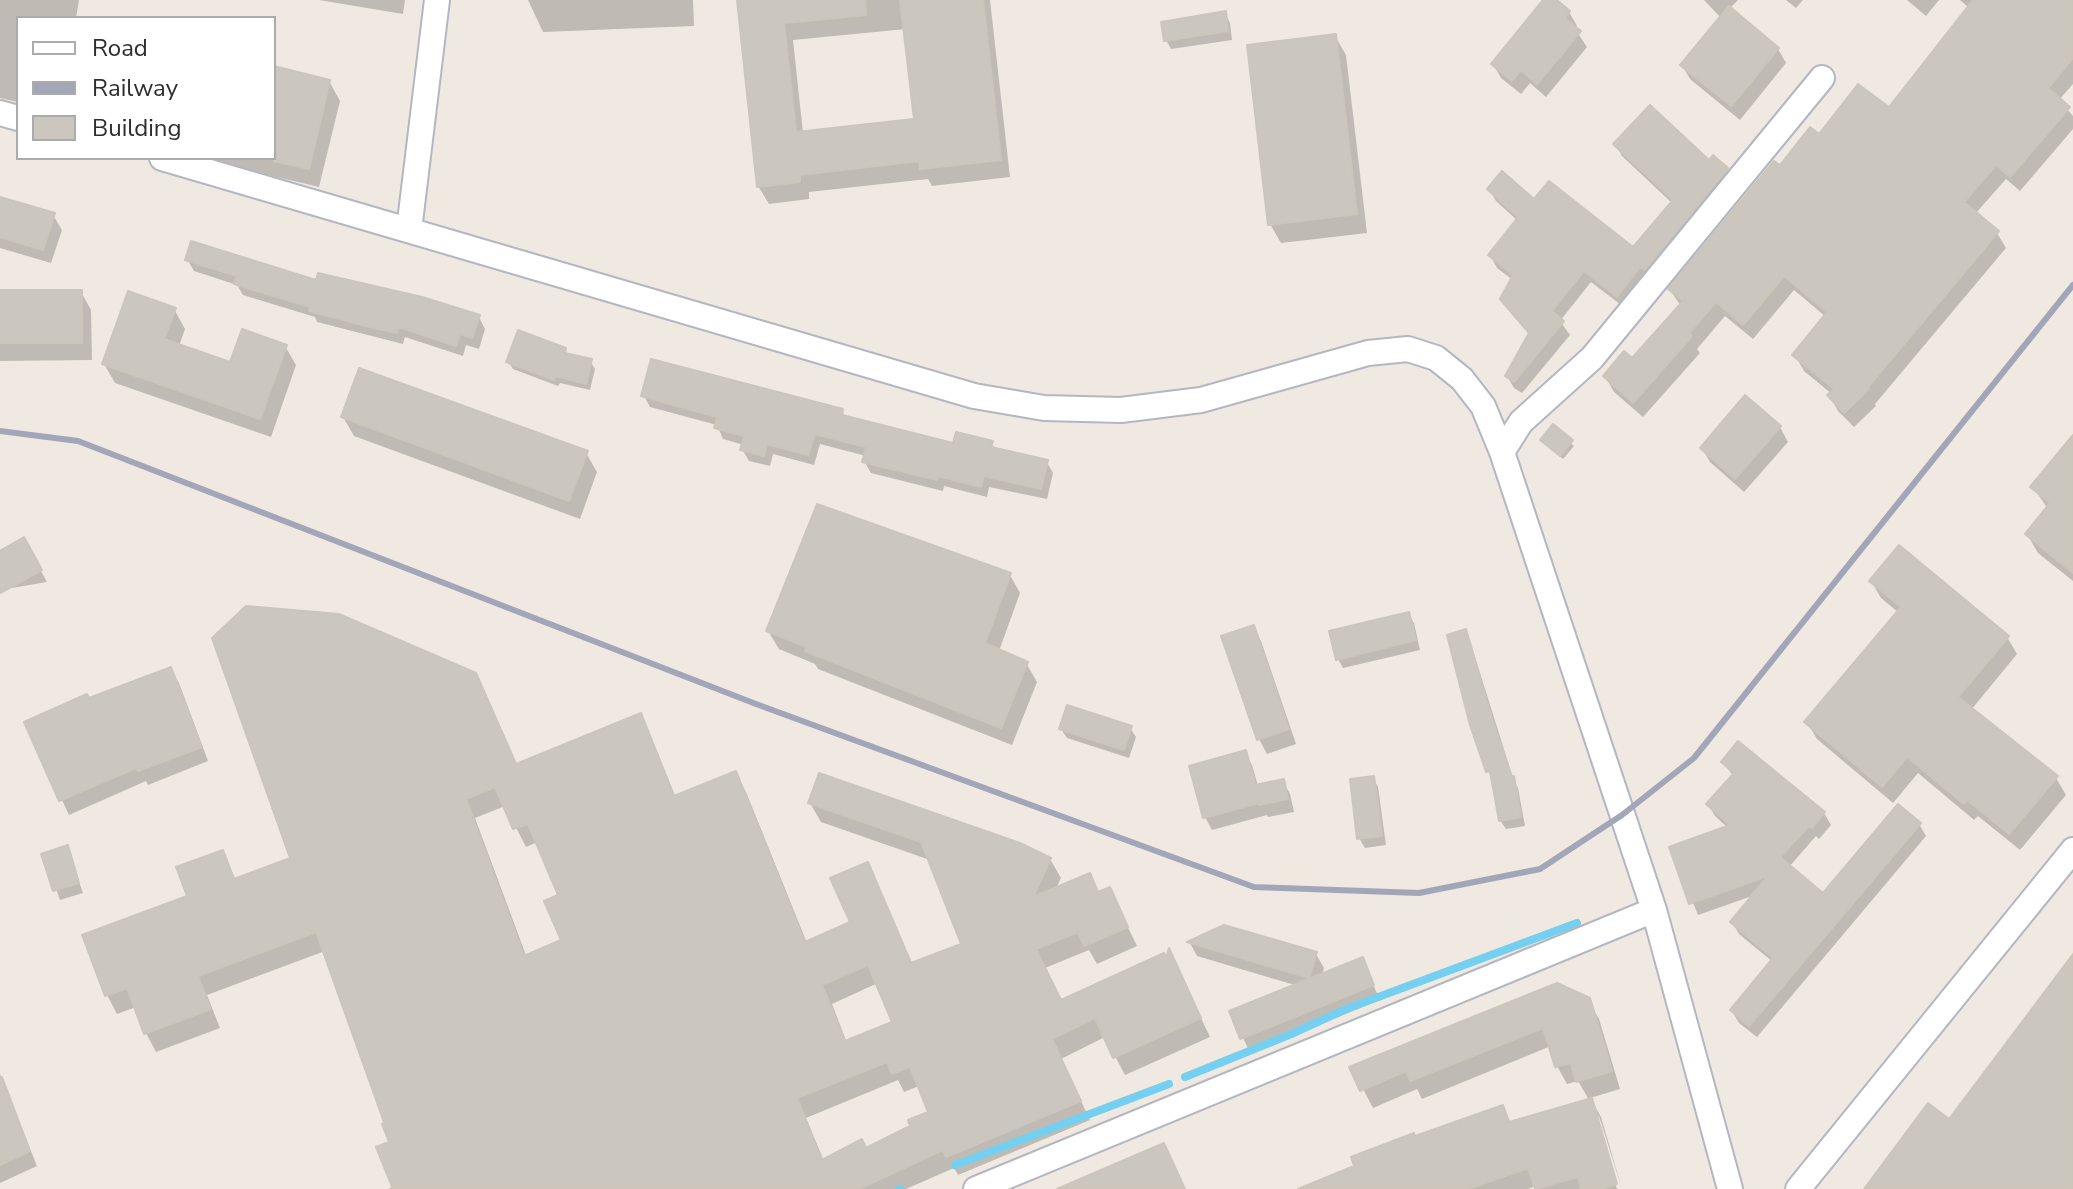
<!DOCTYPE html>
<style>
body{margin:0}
#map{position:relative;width:2073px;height:1189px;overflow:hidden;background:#efe9e1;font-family:"Nunito Sans",sans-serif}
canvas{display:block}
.legend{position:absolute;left:16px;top:16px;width:260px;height:144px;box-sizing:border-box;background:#fff;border:2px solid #ababab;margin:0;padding:10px 14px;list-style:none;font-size:24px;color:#2e2e2e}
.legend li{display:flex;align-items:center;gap:16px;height:40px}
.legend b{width:40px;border:2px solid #ababab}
</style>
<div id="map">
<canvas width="2073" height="1189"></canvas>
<ul class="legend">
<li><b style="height:10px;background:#fff"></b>Road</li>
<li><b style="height:10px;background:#a3a6b8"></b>Railway</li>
<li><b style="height:22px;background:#cbc7bf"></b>Building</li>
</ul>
</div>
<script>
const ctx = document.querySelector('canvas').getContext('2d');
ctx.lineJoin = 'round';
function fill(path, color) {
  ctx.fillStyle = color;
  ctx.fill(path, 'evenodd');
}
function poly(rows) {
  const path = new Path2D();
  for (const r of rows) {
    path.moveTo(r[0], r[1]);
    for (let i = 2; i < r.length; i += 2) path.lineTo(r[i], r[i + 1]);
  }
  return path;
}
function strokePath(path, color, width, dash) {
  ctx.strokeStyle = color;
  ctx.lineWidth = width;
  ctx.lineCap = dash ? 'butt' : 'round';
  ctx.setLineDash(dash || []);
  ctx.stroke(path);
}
const shadow = poly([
 [0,0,79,0,76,18,18,18,18,102,0,98],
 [319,0,405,0,403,14],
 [528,0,693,0,694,26,543,32],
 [739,0,990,0,1010,177,932,186,928,179,809,192,809,199,769,204,758,186],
 [906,29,916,120,803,133,793,40],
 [1546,0,1554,0,1569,12,1577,26,1575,29,1587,47,1546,97,1530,83,1521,94,1501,78,1493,64],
 [1704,0,1738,0,1729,9,1778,49,1786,63,1740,120,1690,79,1682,65,1721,18],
 [1786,0,1803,0,1796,8],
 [1907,0,1939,0,1926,16],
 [1960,0,2073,0,2073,84,2059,100,2073,116,2073,129,2020,191,2006,179,1975,214,1997,233,2006,248,1875,404,1876,406,1854,427,1838,411,1830,396,1832,394,1804,371,1795,355,1826,317,1794,290,1753,339,1725,316,1697,349,1700,353,1643,417,1614,392,1605,376,1632,360,1681,306,1670,290,1780,168,1820,137,1889,110,1969,8],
 [1225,13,1230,23,1232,40,1171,49,1166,40],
 [1335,36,1346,55,1367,233,1281,243,1270,224],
 [274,68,329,81,340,101,319,187,196,158,274,158],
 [1615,144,1709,163,1713,158,1727,170,1734,182,1625,308,1591,282,1560,321,1570,335,1522,393,1514,388,1507,376,1530,335,1502,299,1513,280,1497,268,1490,255,1518,221,1496,201,1489,189,1534,202,1633,249,1673,204,1622,156],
 [0,199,53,215,62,230,51,263,0,248],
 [187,259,318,283,479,317,485,329,479,349,466,345,463,356,405,337,403,344,317,322,315,317,243,295,237,285,194,271],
 [0,292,81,292,91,310,92,360,0,361],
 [174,309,185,329,179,346,231,364,285,346,296,365,271,437,115,383,104,364],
 [565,350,569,356,590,361,595,369,590,390,560,383,558,386,513,369,508,361],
 [644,396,842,411,846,418,954,446,991,443,996,450,1046,461,1053,473,1047,499,989,487,987,497,944,486,943,491,871,473,864,461,866,456,820,444,814,465,773,454,770,466,749,461,742,449,744,445,723,439,717,425,650,407],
 [343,417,586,453,597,472,580,519,354,436],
 [1553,427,1574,446,1563,459,1545,444],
 [1780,427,1788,442,1744,492,1710,462,1702,448],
 [2073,455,2073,581,2038,553,2027,534,2048,509,2033,487],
 [864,521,1010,575,1020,593,999,651,1026,663,1037,682,1012,745,818,669,815,664,779,649,768,631],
 [24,540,47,582,0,590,0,553],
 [1871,581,2007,637,2017,654,1971,710,2056,778,2066,795,2020,850,1978,816,1974,820,1918,773,1893,803,1817,739,1807,722,1899,613,1881,598],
 [1408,614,1414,623,1420,650,1343,668,1338,659],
 [1253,627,1261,641,1296,744,1267,754,1259,739,1224,637],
 [1465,632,1470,641,1513,778,1518,788,1525,826,1506,829,1500,820,1494,781,1488,771],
 [170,669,179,683,208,761,148,785,146,781,69,815,26,723],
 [475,675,517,766,640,716,650,734,676,798,735,774,746,792,807,943,852,924,867,864,913,965,964,945,930,860,821,822,810,803,1050,859,1061,878,1055,890,1089,876,1100,893,1109,889,1137,946,1097,964,1089,950,1045,968,1061,1002,1167,962,1170,953,1210,1037,1125,1075,1105,1037,1061,1059,1090,1120,958,1175,954,1168,906,1189,388,1189,394,1186,392,1143,325,951,207,995,220,1028,156,1052,146,1033,136,1007,117,1014,107,995,190,897,222,852,236,880,293,859],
 [505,806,526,847,538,842,560,896,564,941,527,958,475,818],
 [878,983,895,1023,847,1043,832,1004],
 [898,1080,904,1092,919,1086,930,1114,913,1127,866,1150,824,1161,806,1118],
 [1130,728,1136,737,1129,758,1067,738,1061,729],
 [1245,753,1252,765,1258,786,1283,781,1290,794,1294,812,1268,817,1267,815,1212,830,1205,817],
 [1723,762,1824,813,1831,825,1819,839,1816,836,1789,867,1823,896,1919,824,1926,836,1757,1037,1739,1023,1732,1011,1773,962,1739,934,1732,922,1755,895,1698,915,1671,849,1728,828,1715,816,1708,804,1734,777],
 [1373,778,1378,787,1386,845,1365,848,1359,838],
 [67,848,83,893,60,900,44,855],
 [1225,927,1316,954,1324,968,1322,976,1362,960,1380,1000,1250,1053,1232,1013,1298,986,1197,956,1190,943],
 [1588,1000,1599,1019,1620,1089,1590,1098,1601,1117,1622,1189,1599,1116,1595,1116,1617,1189,1537,1189,1536,1186,1528,1189,1330,1189,1357,1167,1415,1138,1502,1107,1512,1124,1589,1100,1578,1081,1567,1084,1557,1066,1551,1046,1422,1099,1417,1089,1373,1108,1352,1068],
 [0,1074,37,1166,0,1183]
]);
const stream = poly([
 [1185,1077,1289,1035,1346,1009,1577,923],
 [955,1165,1169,1084],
 [899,1189,900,1189]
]);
const building = poly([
 [737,0,865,0,866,15,784,23,796,132,914,119,900,0,983,0,1001,160,920,169,919,161,800,175,800,182,757,187,737,0],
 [1543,0,1557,0,1570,11,1565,18,1581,31,1537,84,1521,70,1512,81,1491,64,1543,0],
 [1973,0,2073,0,2073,58,2048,88,2070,107,2010,177,1996,165,1964,202,1999,231,1867,388,1869,389,1844,413,1827,395,1834,389,1792,355,1827,312,1784,276,1743,325,1716,302,1689,333,1692,336,1633,403,1603,376,1624,351,1632,358,1683,301,1668,289,1774,161,1780,165,1810,127,1819,134,1858,84,1889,107,1973,0],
 [1729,6,1779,48,1731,106,1680,65,1729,6],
 [1226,11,1228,31,1164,41,1161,22,1226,11],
 [1336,34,1357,214,1268,225,1247,45,1336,34],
 [274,66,330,80,309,169,274,161,274,66],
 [1650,105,1709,160,1713,155,1728,168,1645,270,1640,267,1617,297,1584,271,1552,311,1564,321,1514,382,1505,376,1529,333,1500,299,1513,275,1488,255,1518,217,1487,189,1502,171,1534,199,1549,181,1633,247,1673,200,1613,144,1650,105],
 [0,197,55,213,43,250,0,237,0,197],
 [191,241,316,280,318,273,422,297,480,315,472,338,460,334,456,346,399,327,397,333,374,328,309,311,310,307,234,284,237,276,185,260,191,241],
 [0,290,82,290,82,343,0,343,0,290],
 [128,291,176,308,164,339,230,362,242,329,287,345,260,419,102,364,128,291],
 [518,330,566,348,565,353,592,359,586,384,555,376,554,380,506,362,518,330],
 [651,359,843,409,842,415,953,443,956,432,993,441,991,447,1048,460,1041,489,984,476,981,487,938,476,937,480,862,462,866,447,815,434,808,455,767,444,764,456,740,450,744,436,714,428,717,417,641,396,651,359],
 [359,368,588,451,569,501,341,417,359,368],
 [1745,395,1781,426,1735,479,1700,448,1745,395],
 [1553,424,1573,440,1560,456,1540,440,1553,424],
 [2073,435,2073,573,2025,534,2050,503,2030,487,2073,435],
 [817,504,1011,573,985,643,1028,662,1001,728,805,651,807,647,766,631,817,504],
 [24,537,42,570,0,593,0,551,24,537],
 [1899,545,2009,636,1958,697,2058,776,2009,834,1967,800,1964,804,1907,757,1882,787,1804,722,1901,607,1869,581,1899,545],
 [246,606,339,614,476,673,516,764,641,713,674,796,736,771,805,942,850,922,830,878,868,862,911,963,961,944,921,842,808,803,819,773,1020,843,1051,858,1033,897,1090,873,1098,892,1110,887,1128,927,1084,946,1078,932,1036,949,1061,1000,1164,953,1166,958,1169,948,1201,1018,1113,1058,1095,1018,1052,1039,1081,1101,946,1157,943,1150,859,1189,393,1189,376,1147,389,1142,382,1124,384,1122,316,932,198,976,211,1009,144,1034,127,988,105,996,82,935,187,896,176,867,223,850,234,879,290,858,212,638,246,606],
 [495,787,513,829,528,824,558,895,544,901,561,940,524,956,466,799,495,787],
 [868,965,892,1022,845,1041,822,985,868,965],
 [887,1062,892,1074,910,1067,928,1112,908,1120,910,1126,866,1148,862,1139,822,1160,797,1098,887,1062],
 [1409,612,1416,640,1336,660,1329,631,1409,612],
 [1254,625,1289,729,1257,740,1221,636,1254,625],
 [1466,629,1490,712,1512,777,1514,776,1521,817,1499,821,1490,771,1486,772,1470,725,1447,635,1466,629],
 [171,667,202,747,138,771,136,768,59,801,24,722,87,694,89,698,171,667],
 [1067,705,1132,726,1124,750,1059,729,1067,705],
 [1738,741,1825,812,1812,828,1809,826,1780,857,1823,893,1898,804,1921,823,1749,1026,1730,1010,1773,958,1730,922,1768,876,1689,904,1669,847,1730,825,1706,804,1734,773,1721,762,1738,741],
 [1246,750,1256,787,1255,785,1284,779,1288,799,1259,805,1259,803,1203,818,1189,766,1246,750],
 [1374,776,1382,836,1357,839,1350,779,1374,776],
 [68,845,79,883,53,891,41,854,68,845],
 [1224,925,1317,952,1309,978,1187,942,1224,925],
 [2073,954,2073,1189,1864,1189,1928,1103,1949,1119,2073,954],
 [1363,957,1374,985,1240,1039,1229,1011,1363,957],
 [1557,983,1590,998,1612,1071,1576,1082,1571,1063,1555,1067,1543,1028,1410,1081,1406,1071,1360,1091,1349,1067,1557,983],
 [2,1077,30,1151,0,1165,0,1078,2,1077],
 [1592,1098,1617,1184,1600,1189,1581,1189,1578,1177,1535,1189,1528,1168,1468,1189,1298,1189,1354,1166,1351,1157,1414,1133,1415,1136,1503,1105,1509,1122,1592,1098],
 [1164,1143,1185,1189,1057,1189,1101,1170,1164,1143]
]);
const street = poly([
 [0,113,18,118],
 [162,158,974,396,1044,408,1121,410,1201,400,1368,353,1408,349,1436,358,1462,379,1483,406,1502,452,1654,910,1730,1189],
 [409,230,437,0],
 [1502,452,1521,422,1592,358,1822,78],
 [976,1189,1654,910],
 [1798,1189,2073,850]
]);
const rail = poly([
 [0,431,78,441,756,704,1254,887,1419,893,1540,869,1622,815,1694,758,2073,285]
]);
fill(shadow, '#0003');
strokePath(stream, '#75cff0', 8);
fill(building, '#cbc7bf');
strokePath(building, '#cbc5ba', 2);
strokePath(street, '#b4b7c1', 28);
strokePath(street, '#fff', 24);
strokePath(rail, '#a3a6b8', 6);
</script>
